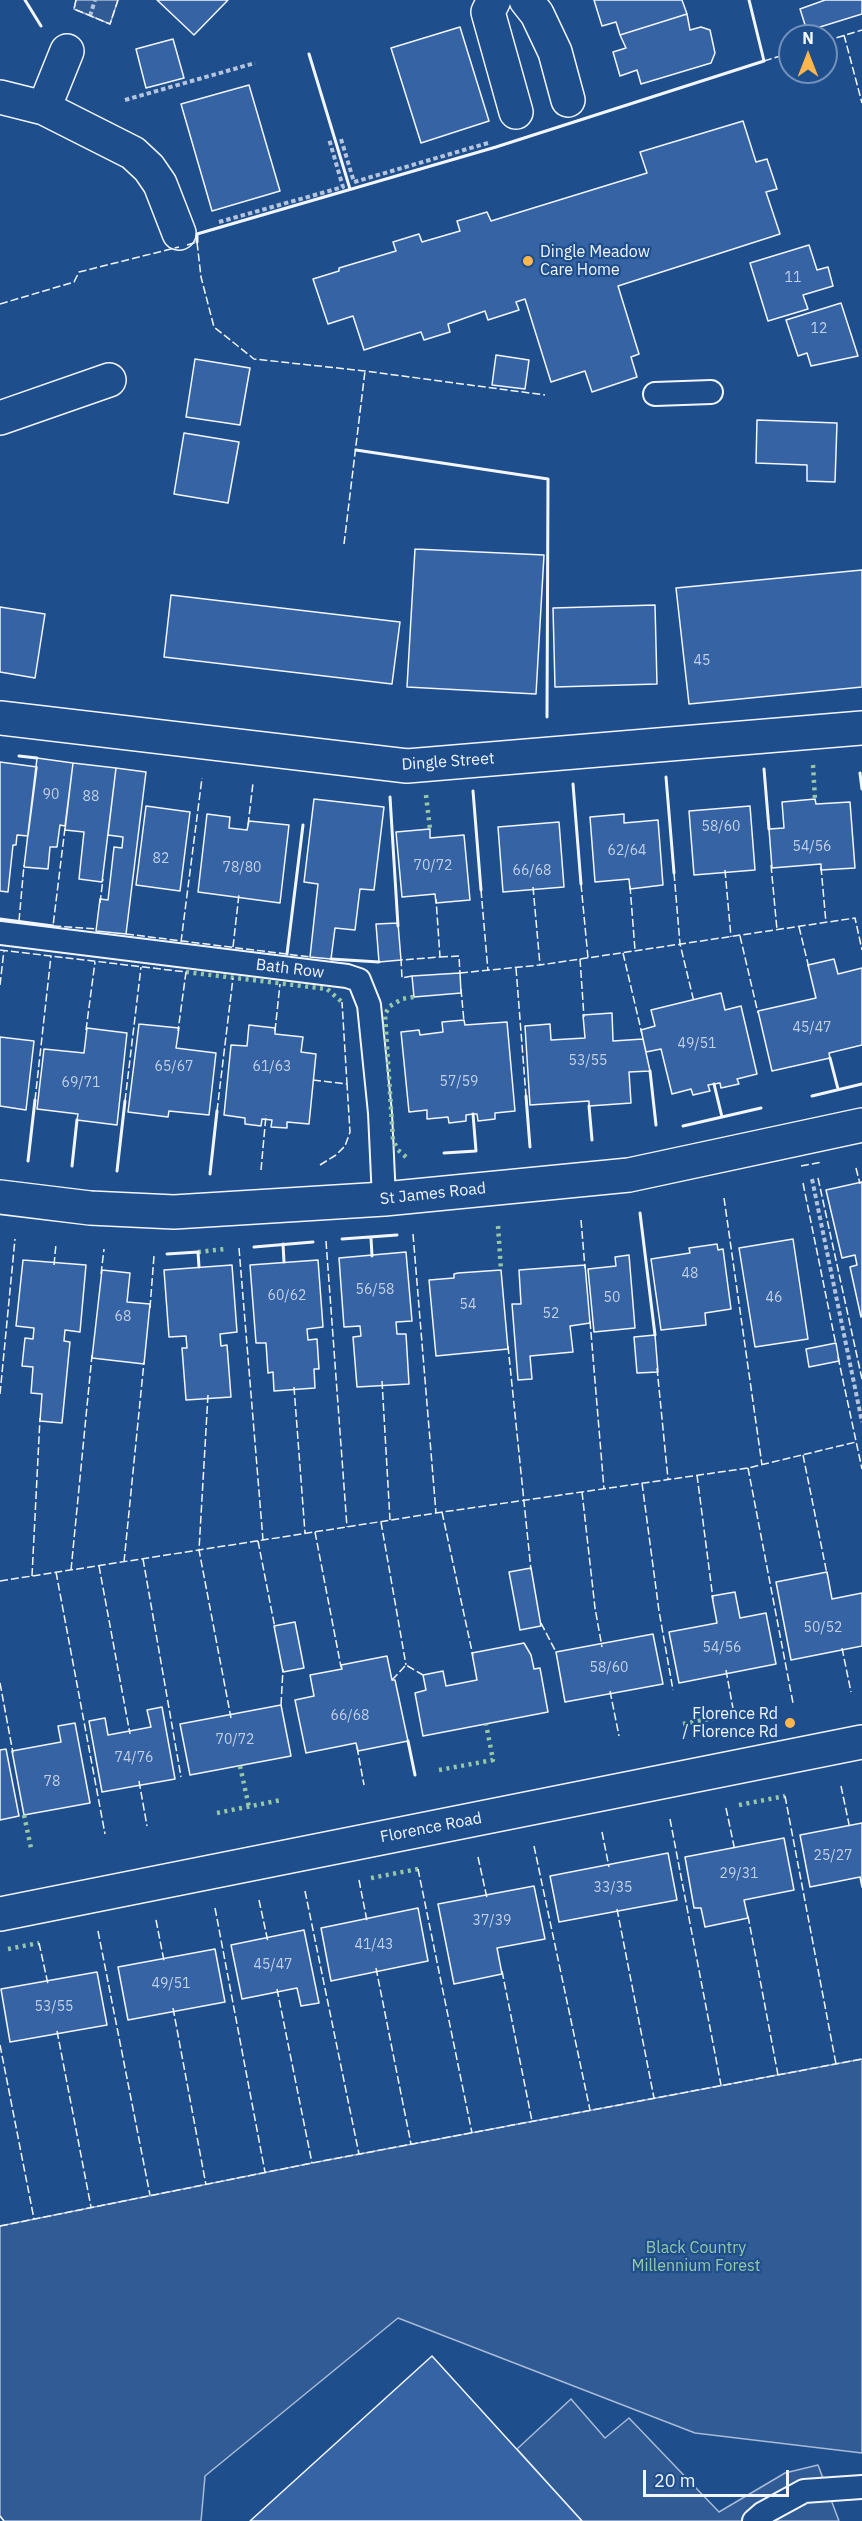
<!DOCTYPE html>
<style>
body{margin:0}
#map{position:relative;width:862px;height:2521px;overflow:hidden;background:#1f4e8c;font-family:"IBM Plex Sans",sans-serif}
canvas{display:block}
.north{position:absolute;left:778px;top:24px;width:60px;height:60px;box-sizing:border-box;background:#1f4e8c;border:2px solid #7391ba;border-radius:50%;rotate:0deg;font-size:16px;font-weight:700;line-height:24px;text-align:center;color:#f2f6ff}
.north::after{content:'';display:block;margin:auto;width:21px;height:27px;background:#ffb74d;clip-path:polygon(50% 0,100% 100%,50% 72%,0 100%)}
.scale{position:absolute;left:643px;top:2470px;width:146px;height:27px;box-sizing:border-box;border:3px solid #f2f6ff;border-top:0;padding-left:8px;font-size:18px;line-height:21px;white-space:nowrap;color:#f2f6ff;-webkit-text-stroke:4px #1f4e8c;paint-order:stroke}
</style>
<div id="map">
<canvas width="862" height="2521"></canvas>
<div class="north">N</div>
<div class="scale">20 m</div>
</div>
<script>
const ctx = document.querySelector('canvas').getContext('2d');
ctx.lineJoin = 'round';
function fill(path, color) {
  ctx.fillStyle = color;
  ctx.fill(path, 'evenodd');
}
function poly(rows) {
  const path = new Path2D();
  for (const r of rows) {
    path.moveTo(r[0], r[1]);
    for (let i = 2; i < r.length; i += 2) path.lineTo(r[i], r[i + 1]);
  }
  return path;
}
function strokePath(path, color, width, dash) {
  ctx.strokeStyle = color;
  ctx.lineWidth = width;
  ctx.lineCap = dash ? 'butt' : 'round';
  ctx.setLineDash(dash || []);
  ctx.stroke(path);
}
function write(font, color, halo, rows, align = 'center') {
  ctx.font = font + ' "IBM Plex Sans",sans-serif';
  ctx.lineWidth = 4.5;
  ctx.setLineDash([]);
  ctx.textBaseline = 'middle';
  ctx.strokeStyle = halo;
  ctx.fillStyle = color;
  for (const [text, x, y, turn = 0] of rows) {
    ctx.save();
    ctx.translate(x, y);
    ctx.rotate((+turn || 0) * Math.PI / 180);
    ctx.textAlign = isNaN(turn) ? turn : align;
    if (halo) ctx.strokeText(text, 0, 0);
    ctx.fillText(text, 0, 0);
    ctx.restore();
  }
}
const built = poly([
 [76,0,118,0,110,24,74,9,76,0],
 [862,2059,862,2453,695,2433,398,2318,205,2476,201,2521,4,2521,0,2516,0,2226,312,2163,862,2059],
 [571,2399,605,2438,629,2418,719,2512,785,2473,818,2465,839,2521,582,2521,517,2449,571,2399]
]);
const building = poly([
 [157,0,228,0,194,35,157,0],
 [594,0,682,0,687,14,620,35,616,22,602,26,594,0],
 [825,0,862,0,862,14,807,31,800,9,825,0],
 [687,14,690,30,701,27,710,30,715,53,711,63,641,84,637,70,620,76,613,52,626,48,620,35,687,14],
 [460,27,489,121,421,143,391,48,460,27],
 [173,39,184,78,146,88,136,49,173,39],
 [249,85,280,191,212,211,181,104,249,85],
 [743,121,756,162,767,159,777,189,766,192,780,234,618,286,639,354,631,357,637,377,592,392,585,371,551,382,525,299,516,302,519,310,488,320,485,311,448,324,450,332,424,340,421,332,364,350,353,316,328,324,313,279,339,271,339,268,396,251,393,242,419,234,422,242,460,231,457,221,487,212,491,221,647,173,640,152,743,121],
 [809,245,817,270,828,267,833,286,803,295,808,309,768,321,750,263,809,245],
 [841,303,858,356,811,366,807,353,798,356,786,320,841,303],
 [496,355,529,360,525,389,492,385,496,355],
 [195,359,250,368,240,425,186,417,195,359],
 [757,420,837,423,835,482,807,481,807,465,756,463,757,420],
 [184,433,239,442,228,503,174,494,184,433],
 [415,549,544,555,536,694,407,687,415,549],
 [862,570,862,687,689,704,676,588,862,570],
 [171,595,400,622,392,684,164,657,171,595],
 [655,605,657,684,555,687,553,608,655,605],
 [0,607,45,614,35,678,0,672,0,607],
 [37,758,73,763,65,826,60,825,57,847,50,847,48,869,24,867,37,758],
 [0,762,37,767,28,836,17,835,16,845,13,845,8,892,0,891,0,762],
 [73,763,116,768,102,882,79,879,84,832,65,830,73,763],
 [116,768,146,772,126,934,96,931,100,899,108,900,114,847,122,848,123,837,108,835,116,768],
 [314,799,384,807,374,890,360,889,355,930,335,928,331,959,310,957,318,884,304,882,314,799],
 [815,799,816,804,850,802,855,868,821,870,821,864,772,868,769,829,784,828,782,802,815,799],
 [146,806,190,812,180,891,136,885,146,806],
 [750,806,755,870,694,875,689,811,750,806],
 [207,814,230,817,229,828,247,830,249,821,289,825,280,903,198,892,207,814],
 [624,814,624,823,658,820,663,885,630,889,629,879,595,882,590,817,624,814],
 [559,822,564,887,503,892,498,827,559,822],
 [430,829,430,838,464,835,470,900,436,903,435,894,402,897,396,832,430,829],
 [398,923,401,960,379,962,376,924,398,923],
 [834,959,838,974,862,968,862,1045,829,1053,830,1058,772,1071,758,1011,816,998,808,965,834,959],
 [460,973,461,993,414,997,412,976,460,973],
 [721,993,725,1010,741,1006,757,1074,737,1079,739,1084,721,1088,720,1083,708,1085,710,1091,693,1095,691,1089,672,1094,661,1049,646,1052,641,1030,655,1026,651,1010,721,993],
 [612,1013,613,1041,643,1039,650,1071,629,1072,631,1103,589,1106,589,1101,530,1105,525,1026,550,1024,551,1040,585,1038,583,1015,612,1013],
 [464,1020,465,1025,507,1022,515,1111,495,1113,495,1119,478,1121,477,1114,473,1114,466,1115,466,1121,449,1123,448,1117,427,1119,427,1110,409,1112,401,1032,419,1030,420,1035,443,1032,442,1022,464,1020],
 [139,1024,179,1028,176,1048,216,1053,209,1115,169,1111,168,1117,128,1112,139,1024],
 [249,1025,275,1028,275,1034,303,1037,301,1052,316,1054,309,1124,287,1122,287,1128,271,1127,272,1120,262,1119,261,1126,245,1124,245,1118,224,1115,231,1045,247,1046,249,1025],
 [87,1028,127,1033,117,1125,77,1120,78,1114,37,1109,44,1049,84,1053,87,1028],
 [0,1037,34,1041,26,1110,0,1106,0,1037],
 [862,1182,862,1316,861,1317,850,1267,857,1265,855,1255,842,1258,826,1190,862,1182],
 [793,1239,808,1339,755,1347,739,1248,793,1239],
 [717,1244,718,1250,723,1249,731,1309,705,1313,706,1325,661,1330,651,1259,690,1253,689,1248,717,1244],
 [406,1252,412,1321,396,1322,397,1334,406,1334,409,1384,357,1387,353,1337,361,1336,360,1326,344,1327,339,1258,406,1252],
 [629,1255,635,1328,594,1332,588,1269,616,1266,615,1257,629,1255],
 [23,1260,86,1265,80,1332,65,1330,64,1341,70,1342,62,1423,40,1421,42,1394,31,1393,33,1367,22,1366,25,1338,33,1339,34,1328,16,1326,23,1260],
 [318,1260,323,1327,307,1329,308,1340,317,1339,319,1369,314,1369,315,1388,274,1391,273,1372,268,1373,266,1343,256,1343,250,1265,318,1260],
 [232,1265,237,1332,220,1334,221,1346,227,1345,231,1397,186,1400,182,1348,187,1348,186,1336,169,1337,164,1270,232,1265],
 [585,1265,590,1323,570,1326,573,1352,530,1356,532,1379,518,1380,512,1304,521,1304,519,1270,585,1265],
 [102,1270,130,1273,127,1302,150,1304,144,1364,92,1358,102,1270],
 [501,1270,508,1349,436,1356,429,1280,454,1278,454,1274,458,1273,501,1270],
 [655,1335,658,1372,637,1373,634,1337,655,1335],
 [836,1343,839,1361,809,1367,806,1349,836,1343],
 [531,1568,541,1626,520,1630,509,1572,531,1568],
 [827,1572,832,1599,862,1593,862,1646,791,1660,776,1582,827,1572],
 [735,1592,740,1618,766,1613,776,1664,679,1683,669,1632,717,1623,712,1596,735,1592],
 [295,1622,304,1668,283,1672,274,1626,295,1622],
 [653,1634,663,1684,565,1702,556,1652,653,1634],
 [524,1643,531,1655,534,1669,540,1668,548,1712,423,1736,415,1693,426,1690,423,1675,443,1671,446,1686,477,1680,472,1653,524,1643],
 [387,1656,392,1680,395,1680,408,1741,358,1751,356,1743,306,1753,295,1700,314,1696,310,1675,342,1669,341,1665,387,1656],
 [281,1705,291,1756,190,1775,180,1724,281,1705],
 [162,1707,175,1779,102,1792,89,1721,105,1718,108,1735,151,1727,147,1710,162,1707],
 [75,1723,90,1803,24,1815,12,1751,61,1742,58,1726,75,1723],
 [6,1749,19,1816,0,1820,0,1750,6,1749],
 [862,1823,862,1887,860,1877,810,1887,800,1835,862,1823],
 [784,1838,794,1890,744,1900,748,1918,705,1927,701,1908,694,1908,685,1857,784,1838],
 [668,1853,677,1900,559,1922,550,1876,668,1853],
 [534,1886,545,1939,497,1948,502,1974,454,1984,438,1904,534,1886],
 [418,1908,428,1961,331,1981,321,1928,418,1908],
 [304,1930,319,2003,301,2006,297,1988,242,1999,231,1945,304,1930],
 [215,1949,225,2002,128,2020,118,1967,215,1949],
 [97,1972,107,2025,10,2042,1,1989,97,1972],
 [432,2356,582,2521,250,2521,432,2356]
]);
const path = poly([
 [90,16,95,0],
 [125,100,255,63],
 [341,139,354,182,488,143],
 [219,222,343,187,329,139],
 [812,1179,862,1422]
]);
const service = poly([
 [655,394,711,392],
 [0,933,347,976,359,980,369,1005,380,1113,384,1199],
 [754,2521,762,2514,804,2491,862,2487]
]);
const minor = poly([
 [494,0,488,12,516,112],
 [526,0,537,14,555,52,568,100],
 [0,97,44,108,133,153,149,168,160,184,179,233],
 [44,108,67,51],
 [0,418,109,380],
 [0,718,407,766,862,728],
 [0,1197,90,1208,174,1212,384,1199,629,1175,862,1125],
 [0,1914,862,1742]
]);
const hedge = poly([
 [813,765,815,799],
 [426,795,430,829],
 [186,972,327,989,342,1002],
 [406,1157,398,1150,393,1140,385,1014,390,1006,402,999,414,997],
 [498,1226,501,1270],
 [198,1252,225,1249],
 [683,1724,734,1714],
 [240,1766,249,1807],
 [439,1770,493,1760,486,1724],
 [739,1805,785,1796],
 [217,1813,281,1800],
 [24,1815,31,1848],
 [371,1878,418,1869],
 [8,1949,39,1943]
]);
const fence = poly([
 [76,0,74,9,110,24,118,0],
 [844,35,862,103],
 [826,41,862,30],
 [764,61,790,53],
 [187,245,197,242,201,277,214,327,254,359,365,371,545,395],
 [0,304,74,282,79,272,179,247],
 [344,544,365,371],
 [248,825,253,783],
 [65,828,53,926,97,929],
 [771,865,777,930],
 [821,867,826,923],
 [725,870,731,937],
 [674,873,680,944,694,1002],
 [581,884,588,958],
 [630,886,635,950],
 [533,887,540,965],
 [481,890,488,971],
 [100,903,103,879],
 [19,921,24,865],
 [799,927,809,968],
 [126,934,310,957],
 [740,936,758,1013],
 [181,942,202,778],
 [233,947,239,894],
 [0,950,186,972,178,1031],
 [623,953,642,1034],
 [440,957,459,956,460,974],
 [580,959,584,1017],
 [516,968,526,1096],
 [460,973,540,965,855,918,862,950],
 [412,976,402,978,401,960,440,957,436,899],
 [0,985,4,950],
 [461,989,464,1022],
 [86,1030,95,962],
 [275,1031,280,984],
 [313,1080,347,1084,342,1002],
 [35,1100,51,956],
 [125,1101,141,967],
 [217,1111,233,978],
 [320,1165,336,1155,345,1146,350,1132,347,1084],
 [801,1166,822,1162],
 [856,1168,860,1184],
 [261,1170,266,1115],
 [818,1178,862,1379],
 [803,1183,836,1345],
 [724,1198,762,1465],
 [581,1220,585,1268],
 [413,1234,436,1513],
 [326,1241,347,1527],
 [239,1248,263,1540],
 [54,1265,56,1244],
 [101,1274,104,1249],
 [150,1308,154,1256],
 [590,1321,604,1489],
 [508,1346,531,1570],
 [838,1357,862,1469],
 [657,1368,668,1479],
 [382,1381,390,1520],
 [294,1387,305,1533],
 [0,1394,15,1239],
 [208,1395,199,1550,231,1718],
 [803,1455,827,1574],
 [748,1468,793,1703],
 [697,1475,713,1599],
 [642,1483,659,1611,673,1690],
 [582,1492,595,1608,602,1647],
 [442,1512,473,1656],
 [381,1522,406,1665],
 [315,1532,341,1667],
 [258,1541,275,1628],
 [143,1559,181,1777],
 [124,1562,144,1362],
 [99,1566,130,1734],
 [71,1570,92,1355],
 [56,1572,105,1834],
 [32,1576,40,1418],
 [0,1581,436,1513,748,1468,856,1442],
 [541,1623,556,1652],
 [842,1648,851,1692],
 [726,1670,734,1714],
 [392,1680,406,1665,423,1675],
 [0,1683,13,1753],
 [610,1691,619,1736],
 [281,1705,283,1669],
 [357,1747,364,1785],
 [139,1781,147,1826],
 [841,1786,850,1829],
 [785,1796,836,2064],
 [726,1808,735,1851],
 [670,1819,721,2085],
 [602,1832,609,1867],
 [534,1846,590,2110],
 [478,1857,487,1898],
 [418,1869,472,2133],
 [359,1880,367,1921],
 [305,1891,359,2154],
 [259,1900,268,1942],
 [215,1908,265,2172],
 [617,1909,654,2098],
 [748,1916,778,2075],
 [156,1920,164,1961],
 [98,1931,150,2195],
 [39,1943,48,1984],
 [376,1968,411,2144],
 [502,1971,532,2121],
 [277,1989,312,2163],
 [173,2008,206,2185],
 [57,2031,91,2207],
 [0,2045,34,2219],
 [0,2226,312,2163,862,2059],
 [0,2516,4,2521]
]);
const wall = poly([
 [25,0,41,26],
 [309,54,350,189],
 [197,242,197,234,496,147,764,61,749,0],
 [356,450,548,479,547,717],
 [19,756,37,758],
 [764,769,769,829],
 [860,773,862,789],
 [666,777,674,873],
 [573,784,581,884],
 [473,791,481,890],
 [390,797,398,926],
 [0,919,53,926],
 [287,954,303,825],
 [331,959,379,962],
 [830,1058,838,1089],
 [650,1071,656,1125],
 [714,1084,722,1117],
 [526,1096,530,1147],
 [812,1096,862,1084],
 [589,1106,592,1140],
 [683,1126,761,1108],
 [444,1153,476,1151,473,1114],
 [28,1161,35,1100],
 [72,1166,77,1120],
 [117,1171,125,1101],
 [210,1174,217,1111],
 [640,1213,655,1335],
 [371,1238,372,1256],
 [342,1239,397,1235],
 [283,1244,284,1262],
 [254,1247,313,1242],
 [167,1254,198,1252,199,1267],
 [408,1741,415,1775]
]);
const markers = [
 [528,261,6,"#ffb74d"],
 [790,1723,6,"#ffb74d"]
];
const numberNames = [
 ["11",793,278],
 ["12",819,329],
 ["45",702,661],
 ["90",51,795],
 ["88",91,797],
 ["58/60",721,827],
 ["54/56",812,847],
 ["62/64",627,851],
 ["82",161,859],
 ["70/72",433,866],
 ["78/80",242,868],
 ["66/68",532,871],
 ["45/47",812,1028],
 ["49/51",697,1044],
 ["53/55",588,1061],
 ["65/67",174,1067],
 ["61/63",272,1067],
 ["57/59",459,1082],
 ["69/71",81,1083],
 ["48",690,1274],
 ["56/58",375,1290],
 ["60/62",287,1296],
 ["50",612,1298],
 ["46",774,1298],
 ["54",468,1305],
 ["52",551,1314],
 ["68",123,1317],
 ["50/52",823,1628],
 ["54/56",722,1648],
 ["58/60",609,1668],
 ["66/68",350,1716],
 ["70/72",235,1740],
 ["74/76",134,1758],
 ["78",52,1782],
 ["25/27",833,1856],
 ["29/31",739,1874],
 ["33/35",613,1888],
 ["37/39",492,1921],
 ["41/43",374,1945],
 ["45/47",273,1965],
 ["49/51",171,1984],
 ["53/55",54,2007]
];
const poiNames = [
 ["Dingle Meadow",540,252],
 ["Care Home",540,270],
 ["Florence Rd",778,1714,"right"],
 ["/ Florence Rd",778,1732,"right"]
];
const streetNames = [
 ["Dingle Street",448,762,-4],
 ["Bath Row",290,969,7],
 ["St James Road",433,1194,-6],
 ["Florence Road",431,1828,-11]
];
const parkNames = [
 ["Black Country",696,2248],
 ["Millennium Forest",696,2266]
];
fill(built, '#305b95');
strokePath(built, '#a8bbd7', 1.5);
fill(building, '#3563a3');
strokePath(building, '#f2f6ff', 1.5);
strokePath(service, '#f2f6ff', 26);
strokePath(minor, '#f2f6ff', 36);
strokePath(path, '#b3c4dc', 4, [4.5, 3]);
strokePath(service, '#1f4e8c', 22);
strokePath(minor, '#1f4e8c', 33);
strokePath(hedge, '#97c8a6', 4.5, [3, 4.5]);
strokePath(fence, '#f2f6ff', 1.5, [8, 3]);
strokePath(wall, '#f2f6ff', 3);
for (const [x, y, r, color] of markers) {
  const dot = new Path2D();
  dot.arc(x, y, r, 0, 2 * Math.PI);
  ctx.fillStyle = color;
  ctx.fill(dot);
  strokePath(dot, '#1f4e8c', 2);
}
write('14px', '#c3d1e8', null, numberNames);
write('16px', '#f2f6ff', '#1f4e8c', poiNames, 'left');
write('16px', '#f2f6ff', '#1f4e8c', streetNames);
write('16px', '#97c8a6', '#1f4e8c', parkNames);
</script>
